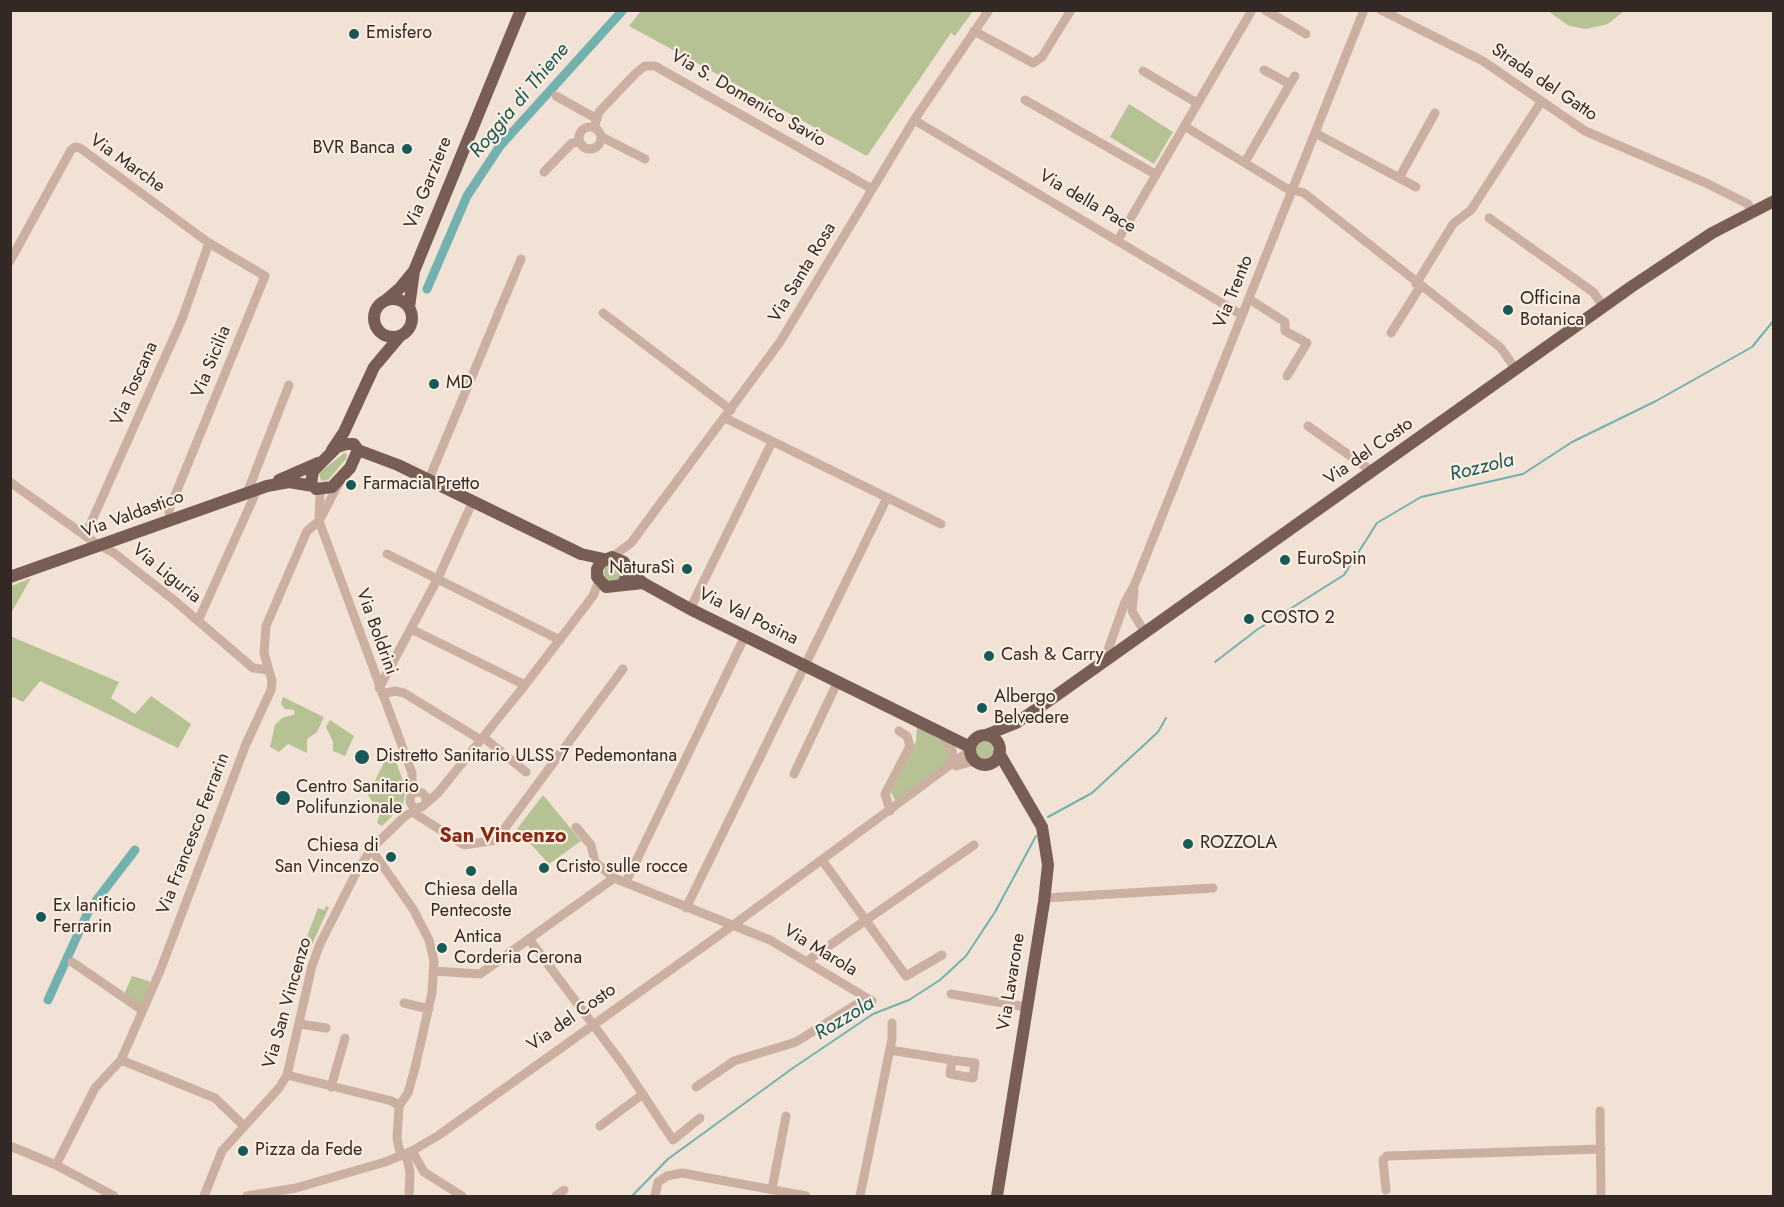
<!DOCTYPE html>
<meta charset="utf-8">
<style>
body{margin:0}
#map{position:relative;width:1784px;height:1207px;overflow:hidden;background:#f2e2d5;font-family:Jost,sans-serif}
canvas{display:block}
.frame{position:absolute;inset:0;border:12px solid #342824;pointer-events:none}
</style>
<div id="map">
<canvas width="1784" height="1207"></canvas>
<div class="frame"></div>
</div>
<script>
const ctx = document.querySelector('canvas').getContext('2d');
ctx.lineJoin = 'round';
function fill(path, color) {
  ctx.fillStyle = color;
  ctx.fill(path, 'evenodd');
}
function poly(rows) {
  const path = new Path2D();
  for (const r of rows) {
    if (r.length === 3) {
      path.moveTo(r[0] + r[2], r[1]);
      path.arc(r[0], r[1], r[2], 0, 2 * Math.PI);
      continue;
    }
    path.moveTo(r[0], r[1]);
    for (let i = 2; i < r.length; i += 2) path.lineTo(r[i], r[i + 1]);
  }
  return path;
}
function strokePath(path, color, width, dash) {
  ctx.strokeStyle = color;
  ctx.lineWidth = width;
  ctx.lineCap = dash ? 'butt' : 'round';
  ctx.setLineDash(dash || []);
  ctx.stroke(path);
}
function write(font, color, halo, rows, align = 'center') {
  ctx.font = font + ' Jost,sans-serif';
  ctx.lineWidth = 4.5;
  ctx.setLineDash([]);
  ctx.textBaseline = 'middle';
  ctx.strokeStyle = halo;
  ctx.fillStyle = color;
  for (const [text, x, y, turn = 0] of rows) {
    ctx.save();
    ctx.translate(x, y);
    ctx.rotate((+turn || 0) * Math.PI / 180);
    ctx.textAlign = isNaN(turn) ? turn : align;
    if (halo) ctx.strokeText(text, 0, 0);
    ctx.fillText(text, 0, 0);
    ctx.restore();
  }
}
const green = poly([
 [641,11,641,10,973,11,955,36,951,33,867,156,629,26],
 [1548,11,1624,11,1608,24,1586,29,1569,26],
 [1129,104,1173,132,1154,164,1110,137],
 [344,453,347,454,346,459,328,480,321,481,319,473],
 [621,563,622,579,610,582,603,574,606,564],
 [31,578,11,613,11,586],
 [10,636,119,682,111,698,135,714,151,696,191,724,178,748,40,681,23,702,11,696],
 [283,697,324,717,317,732,307,739,307,753,288,744,279,752,270,747,275,725,282,718,295,714,294,710,285,709,281,704],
 [330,720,354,736,345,756,333,751,333,742,326,727],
 [917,725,949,746,949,761,896,802,891,792,916,741],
 [985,751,10],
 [391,748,406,789,403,805,382,826,377,823,380,814,368,795],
 [543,795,581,841,549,864,517,829],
 [326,906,329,907,305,960,299,957,318,908,324,910],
 [132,976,149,981,150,984,141,1005,124,995]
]);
const stream = poly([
 [1215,662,1258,629,1344,575,1377,523,1421,497,1523,474,1572,442,1656,401,1752,347,1774,320],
 [1048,817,1092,793,1158,732,1166,718],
 [632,1196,668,1159,793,1068,873,1014,909,1000,940,980,966,956,995,912,1036,836]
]);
const canal = poly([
 [427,289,467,196,500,146,623,10],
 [48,1000,89,910,135,850]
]);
const minor = poly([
 [1265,10,1306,34],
 [1381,10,1483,61,1585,131,1706,183,1748,204,1752,212],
 [974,31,1033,63,1042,57,1071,10],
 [1264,70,1290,84,1295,76],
 [1143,71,1197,103],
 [556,96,597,119],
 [1025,100,1155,174],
 [914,120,1242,315],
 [1184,126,1286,188,1304,193,1501,348,1516,370],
 [590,138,11],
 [594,128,599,112,636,73,645,66,655,66,872,189],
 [1315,133,1416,187],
 [602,137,645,159],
 [1245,162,1290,84],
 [544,172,572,143,580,142],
 [1399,178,1435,113],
 [1489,218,1593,292,1604,307],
 [1118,240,1252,10],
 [10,261,71,150,75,147,80,148,209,243,265,276,169,510,170,521],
 [1416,284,1453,224,1471,210,1541,102],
 [1249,299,1285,322,1285,331,1307,343,1287,376],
 [603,313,731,410],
 [1391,333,1420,287],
 [725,418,941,524],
 [1308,426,1373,472],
 [429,479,521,259],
 [10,482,94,542,114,553,175,601,253,668,269,670],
 [320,490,319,521,412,773,412,794],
 [247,493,289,385],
 [85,536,182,319,209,243],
 [387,554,560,640],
 [612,557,631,543,780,342,914,120,989,10],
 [1134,591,1132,611,1145,633],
 [690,609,772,442],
 [198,621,257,490],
 [411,629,525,685],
 [1104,661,1125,602,1134,586,1364,10],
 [379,688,438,578,473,501],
 [382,694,395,691,404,693,481,740],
 [942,735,952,750,953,759,947,767],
 [483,737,526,772],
 [956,766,974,761],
 [794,774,838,681],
 [418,800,8],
 [424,805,438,793,525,685,593,596,599,581],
 [890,811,885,794,910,746,907,736,899,731],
 [414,813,464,845,496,840,623,669],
 [576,827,591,845,595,862,614,878,770,940,872,1001],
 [371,849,413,909,429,940,434,961,432,993,415,1068,408,1093,399,1106,397,1139,401,1156],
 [822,860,906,976,942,955],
 [626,882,745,636],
 [1045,898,1213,888],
 [686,908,887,498],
 [529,939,624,1066,673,1140,700,1118],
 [810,959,974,845],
 [72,962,142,1010],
 [433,971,480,974,614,878],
 [951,994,1026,1007],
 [404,1003,429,1009],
 [300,1024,326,1028],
 [890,1050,952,1060,975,1063,973,1078,950,1074,952,1060],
 [121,1060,215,1098,244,1126],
 [287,1075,392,1101,399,1106],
 [331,1087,345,1038],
 [696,1087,734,1061,796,1042,860,1002,872,1001],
 [1600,1111,1601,1196],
 [600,1126,643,1094],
 [10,1146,56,1165,114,1196],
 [412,1151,424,1172,462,1196],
 [406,1154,410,1172,409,1196],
 [56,1165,95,1088,121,1060,160,971,246,744,271,690,272,681,264,653,266,626,307,531,319,521,339,483],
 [772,1189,786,1116],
 [1386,1190,1383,1160,1387,1156,1601,1149],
 [204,1196,222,1151,279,1088,287,1075,312,966,320,944,355,875,371,849,404,817,420,807],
 [247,1196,296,1188,385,1162,412,1151,439,1135,732,926,969,751],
 [556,1196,564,1190],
 [655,1196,658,1182,667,1176,682,1173,806,1196],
 [860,1196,892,1039,892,1023]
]);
const major = poly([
 [393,318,19],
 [386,300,400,288,413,272],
 [409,307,414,271,521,10],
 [346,444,354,444,358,450,350,468,332,487,316,489,311,483,313,471,337,447,346,444],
 [332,450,344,432,374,367,401,335],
 [358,450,398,465,581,554,604,559],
 [279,480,318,463],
 [628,570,643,583,690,609,970,747],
 [10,577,267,486,289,482,313,486],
 [622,585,628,574,624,562,612,557,601,562,597,569,597,577,606,587,643,583],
 [985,750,15],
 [986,735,1016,723,1047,702,1631,287,1712,233,1774,201],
 [997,1196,1044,902,1048,865,1042,827,999,753]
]);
const markers = [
 [354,34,6,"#175957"],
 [407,149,6,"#175957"],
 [1508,310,6,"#175957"],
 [434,384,6,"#175957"],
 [351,485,6,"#175957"],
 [1285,560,6,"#175957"],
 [687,569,6,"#175957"],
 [1249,619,6,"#175957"],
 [989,656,6,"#175957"],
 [982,708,6,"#175957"],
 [362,757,8,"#175957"],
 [283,798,8,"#175957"],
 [1188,844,6,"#175957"],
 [391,857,6,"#175957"],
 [544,868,6,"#175957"],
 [471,871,6,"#175957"],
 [41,917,6,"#175957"],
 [442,948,6,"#175957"],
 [243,1151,6,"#175957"]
];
const poiNames = [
 ["Emisfero",366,34],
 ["BVR Banca",395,149,"right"],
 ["Officina",1520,300],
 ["Botanica",1520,321],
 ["MD",446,384],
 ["Farmacia Pretto",363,485],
 ["EuroSpin",1297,560],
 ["NaturaSì",675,569,"right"],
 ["COSTO 2",1261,619],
 ["Cash & Carry",1001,656],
 ["Albergo",994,698],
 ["Belvedere",994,719],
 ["Distretto Sanitario ULSS 7 Pedemontana",376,757],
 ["Centro Sanitario",296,788],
 ["Polifunzionale",296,809],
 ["ROZZOLA",1200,844],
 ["Chiesa di",379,847,"right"],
 ["San Vincenzo",379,868,"right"],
 ["Cristo sulle rocce",556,868],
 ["Chiesa della",471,891,"center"],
 ["Pentecoste",471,912,"center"],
 ["Ex lanificio",53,907],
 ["Ferrarin",53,928],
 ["Antica",454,938],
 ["Corderia Cerona",454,959],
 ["Pizza da Fede",255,1151]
];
const streetNames = [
 ["Strada del Gatto",1544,83,34],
 ["Via S. Domenico Savio",748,99,30],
 ["Via Marche",127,164,35],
 ["Via Garziere",429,183,-68],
 ["Via della Pace",1087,202,30],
 ["Via Santa Rosa",803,273,-59],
 ["Via Trento",1234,292,-68],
 ["Via Sicilia",212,362,-68],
 ["Via Toscana",135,384,-66],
 ["Via del Costo",1369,452,-35],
 ["Via Valdastico",133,515,-20],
 ["Via Liguria",166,574,39],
 ["Via Val Posina",748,617,26],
 ["Via Boldrini",376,632,70],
 ["Via Francesco Ferrarin",194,834,-69],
 ["Via Marola",820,951,31],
 ["Via Lavarone",1012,982,-81],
 ["Via San Vincenzo",288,1003,-74],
 ["Via del Costo",572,1018,-35]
];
const waterNames = [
 ["Roggia di Thiene",520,101,-50],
 ["Rozzola",1482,468,-14],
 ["Rozzola",845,1019,-31]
];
const neighbourhoodNames = [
 ["San Vincenzo",503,837]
];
fill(green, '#b7c294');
strokePath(stream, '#72b1ae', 2);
strokePath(canal, '#72b1ae', 9);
strokePath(minor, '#cbb0a1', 9);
strokePath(major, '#785d54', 12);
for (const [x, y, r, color] of markers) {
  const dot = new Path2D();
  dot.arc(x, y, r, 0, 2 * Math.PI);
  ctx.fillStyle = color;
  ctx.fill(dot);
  strokePath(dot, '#faede1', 2);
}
write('18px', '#342824', '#faede1', poiNames, 'left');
write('18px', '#342824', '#faede1', streetNames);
write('italic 20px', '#175957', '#faede1', waterNames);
write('bold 20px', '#892817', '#faede1', neighbourhoodNames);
</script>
